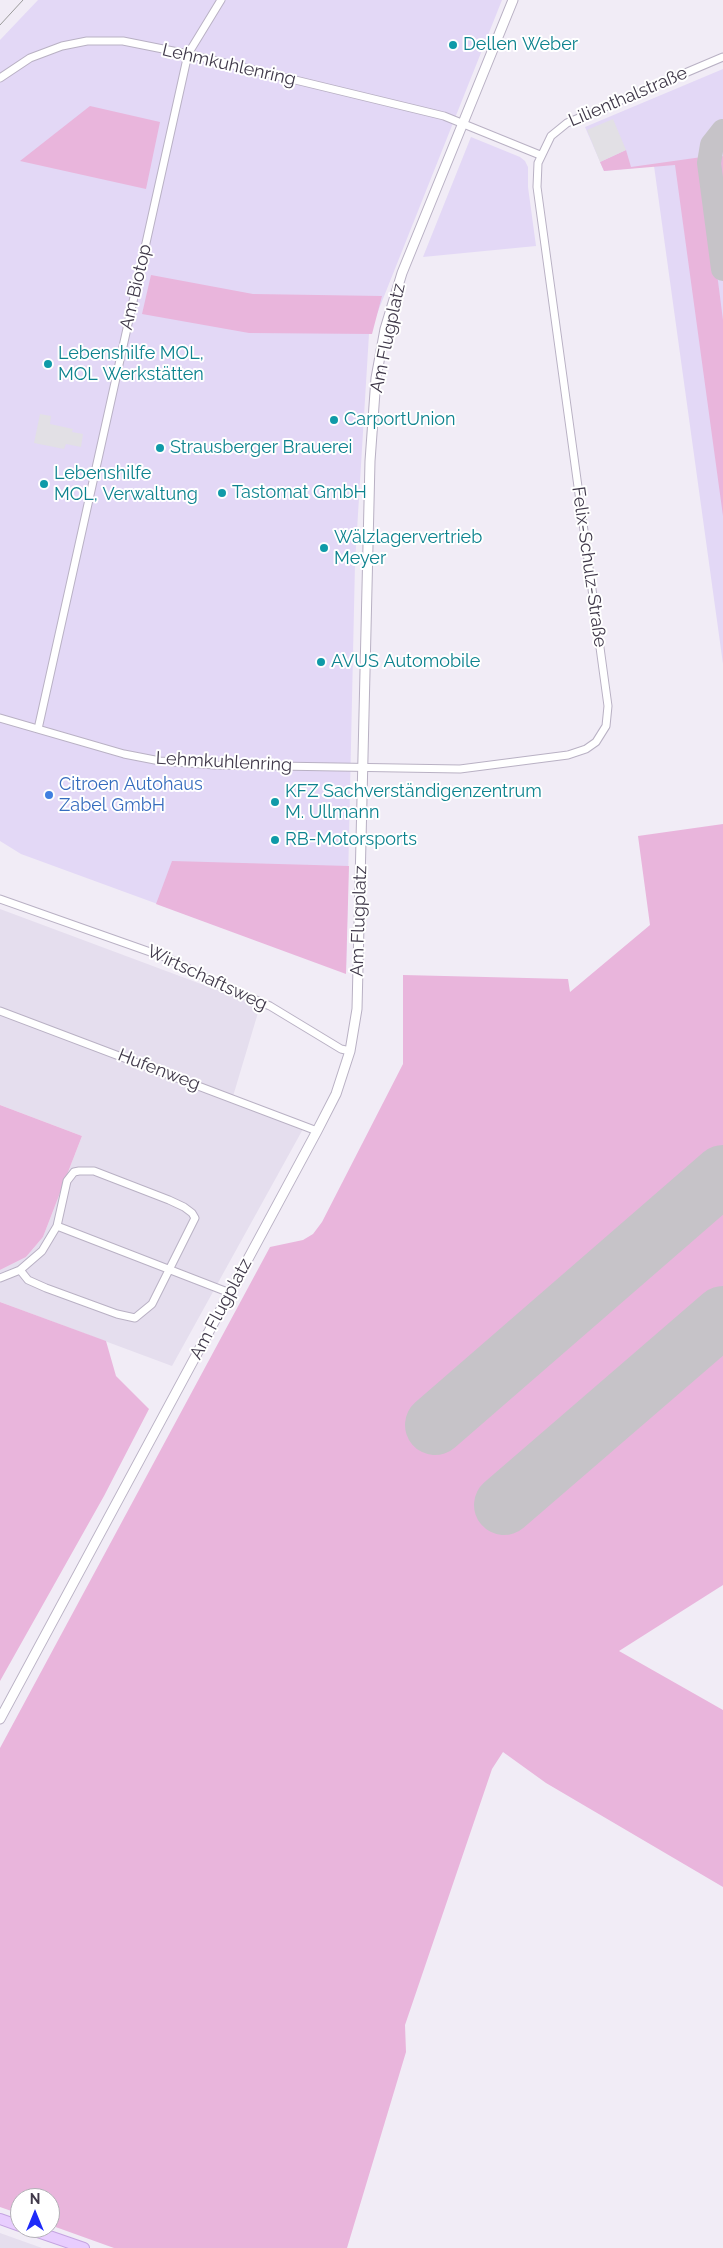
<!DOCTYPE html>
<meta charset="utf-8">
<style>
body{margin:0}
#map{position:relative;width:723px;height:2248px;overflow:hidden;background:#f1ecf6;font-family:Raleway,sans-serif}
canvas{display:block}
.north{position:absolute;left:10px;top:2188px;width:50px;height:50px;box-sizing:border-box;background:#fff;border:1px solid #b3b0b7;border-radius:50%;rotate:0deg;font-size:14px;font-weight:700;line-height:20px;text-align:center;color:#40394a}
.north::after{content:'';display:block;margin:auto;width:18px;height:22px;background:#1f2bf9;clip-path:polygon(50% 0,100% 100%,50% 72%,0 100%)}
</style>
<div id="map">
<canvas width="723" height="2248"></canvas>
<div class="north">N</div>
</div>
<script>
const ctx = document.querySelector('canvas').getContext('2d');
ctx.lineJoin = 'round';
function fill(path, color) {
  ctx.fillStyle = color;
  ctx.fill(path, 'evenodd');
}
function poly(rows) {
  const path = new Path2D();
  for (const r of rows) {
    path.moveTo(r[0], r[1]);
    for (let i = 2; i < r.length; i += 2) path.lineTo(r[i], r[i + 1]);
  }
  return path;
}
function strokePath(path, color, width, dash) {
  ctx.strokeStyle = color;
  ctx.lineWidth = width;
  ctx.lineCap = dash ? 'butt' : 'round';
  ctx.setLineDash(dash || []);
  ctx.stroke(path);
}
function write(font, color, halo, rows, align = 'center') {
  ctx.font = font + ' Raleway,sans-serif';
  ctx.lineWidth = 4;
  ctx.setLineDash([]);
  ctx.textBaseline = 'middle';
  ctx.strokeStyle = halo;
  ctx.fillStyle = color;
  for (const [text, x, y, turn = 0] of rows) {
    ctx.save();
    ctx.translate(x, y);
    ctx.rotate((+turn || 0) * Math.PI / 180);
    ctx.textAlign = isNaN(turn) ? turn : align;
    if (halo) ctx.strokeText(text, 0, 0);
    ctx.fillText(text, 0, 0);
    ctx.restore();
  }
}
const residential = poly([
 [0,909,260,1006,231,1103,303,1129,172,1366,0,1302,0,1270,26,1257,43,1237,82,1136,0,1105],
 [0,2233,42,2248,0,2248]
]);
const commercial = poly([
 [38,0,502,0,369,334,355,563,346,973,21,854,0,841,0,40],
 [723,69,723,664,654,166,604,171,585,127],
 [471,137,520,157,525,161,528,167,528,187,536,246,423,257]
]);
const green = poly([
 [90,106,160,122,146,189,20,161],
 [626,150,631,167,702,157,723,320,723,516,675,165,604,171,600,162],
 [723,156,723,197,718,190,714,167,720,167,719,158],
 [151,275,253,294,382,296,372,334,249,333,142,314],
 [723,824,723,1151,475,1365,468,1358,416,1403,454,1447,499,1407,492,1399,723,1200,723,1585,619,1651,723,1710,723,1887,546,1783,503,1752,492,1769,405,2025,406,2052,347,2248,114,2248,50,2225,50,2198,20,2198,20,2214,0,2207,0,1748,270,1247,303,1240,313,1234,322,1222,403,1064,403,975,568,979,570,992,650,925,638,836],
 [172,861,349,866,346,974,156,904],
 [0,1105,82,1136,43,1237,26,1257,0,1270],
 [0,1302,106,1341,116,1376,149,1409,104,1496,0,1681]
]);
const parking = poly([
 [613,119,626,150,600,162,587,130],
 [40,414,51,416,50,424,73,429,72,432,83,434,81,447,66,444,64,449,34,443]
]);
const taxiway = poly([
 [723,131,712,145,709,163,723,269]
]);
const runway = poly([
 [435,1425,723,1175],
 [504,1505,723,1316]
]);
const minor = poly([
 [0,78,30,58,62,46,87,41,123,41,188,54,444,116,540,155],
 [0,718,124,754,160,761,215,765,460,769,568,755,586,749,596,742,606,726,608,706,537,187,538,163,551,136,567,123,723,57],
 [38,729,188,54,221,0],
 [0,899,170,959,222,986,270,1006,341,1049,350,1051],
 [0,1011,317,1131],
 [20,1270,28,1280,46,1288,117,1314,135,1318,152,1304,195,1218,192,1213,184,1207,169,1200,94,1171,79,1171,74,1172,67,1181,57,1226],
 [0,1278,20,1270,42,1251,57,1226,230,1293]
]);
const tertiary = poly([
 [0,1719,317,1131,336,1094,350,1051,357,1009,370,461,376,378,385,329,402,273,513,0]
]);
const secondary = poly([
 [0,2219,20,2226],
 [26,2228,84,2248]
]);
const tram = poly([
 [0,25,23,0]
]);
const markers = [
 [453,45,5,"#0f9aa8"],
 [48,364,5,"#0f9aa8"],
 [334,420,5,"#0f9aa8"],
 [160,448,5,"#0f9aa8"],
 [44,484,5,"#0f9aa8"],
 [222,493,5,"#0f9aa8"],
 [324,548,5,"#0f9aa8"],
 [321,662,5,"#0f9aa8"],
 [49,795,5,"#3f7fe0"],
 [275,802,5,"#0f9aa8"],
 [275,840,5,"#0f9aa8"]
];
const cultureNames = [
 ["Dellen Weber",463,45],
 ["Lebenshilfe MOL,",58,354],
 ["MOL Werkstätten",58,375],
 ["CarportUnion",344,420],
 ["Strausberger Brauerei",170,448],
 ["Lebenshilfe",54,474],
 ["MOL, Verwaltung",54,495],
 ["Tastomat GmbH",232,493],
 ["Wälzlagervertrieb",334,538],
 ["Meyer",334,559],
 ["AVUS Automobile",331,662],
 ["KFZ Sachverständigenzentrum",285,792],
 ["M. Ullmann",285,813],
 ["RB-Motorsports",285,840]
];
const streetNames = [
 ["Lehmkuhlenring",229,65,13],
 ["Lilienthalstraße",628,97,-23],
 ["Am Biotop",136,287,-77],
 ["Am Flugplatz",388,338,-78],
 ["Felix-Schulz-Straße",589,567,82],
 ["Lehmkuhlenring",224,762,3],
 ["Am Flugplatz",359,921,-88],
 ["Wirtschaftsweg",207,978,25],
 ["Hufenweg",159,1070,21],
 ["Am Flugplatz",221,1309,-62]
];
const shopNames = [
 ["Citroen Autohaus",59,785],
 ["Zabel GmbH",59,806]
];
fill(residential, '#e5deee');
fill(commercial, '#e3d8f6');
fill(green, '#e9b5dc');
fill(parking, '#e2e0e5');
strokePath(taxiway, '#c6c3c8', 24);
strokePath(runway, '#c6c3c8', 60);
strokePath(minor, '#b9b1c4', 9);
strokePath(tertiary, '#b9b1c4', 11);
strokePath(secondary, '#c5a4e1', 12);
strokePath(minor, '#fff', 7);
strokePath(tertiary, '#fff', 9);
strokePath(secondary, '#e8cdfe', 10);
strokePath(tram, '#9a9a9a', 1);
for (const [x, y, r, color] of markers) {
  const dot = new Path2D();
  dot.arc(x, y, r, 0, 2 * Math.PI);
  ctx.fillStyle = color;
  ctx.fill(dot);
  strokePath(dot, '#fff', 2);
}
write('18px', '#0d838f', '#fff', cultureNames, 'left');
write('18px', '#40394a', '#fff', streetNames);
write('18px', '#366cbe', '#fff', shopNames, 'left');
</script>
